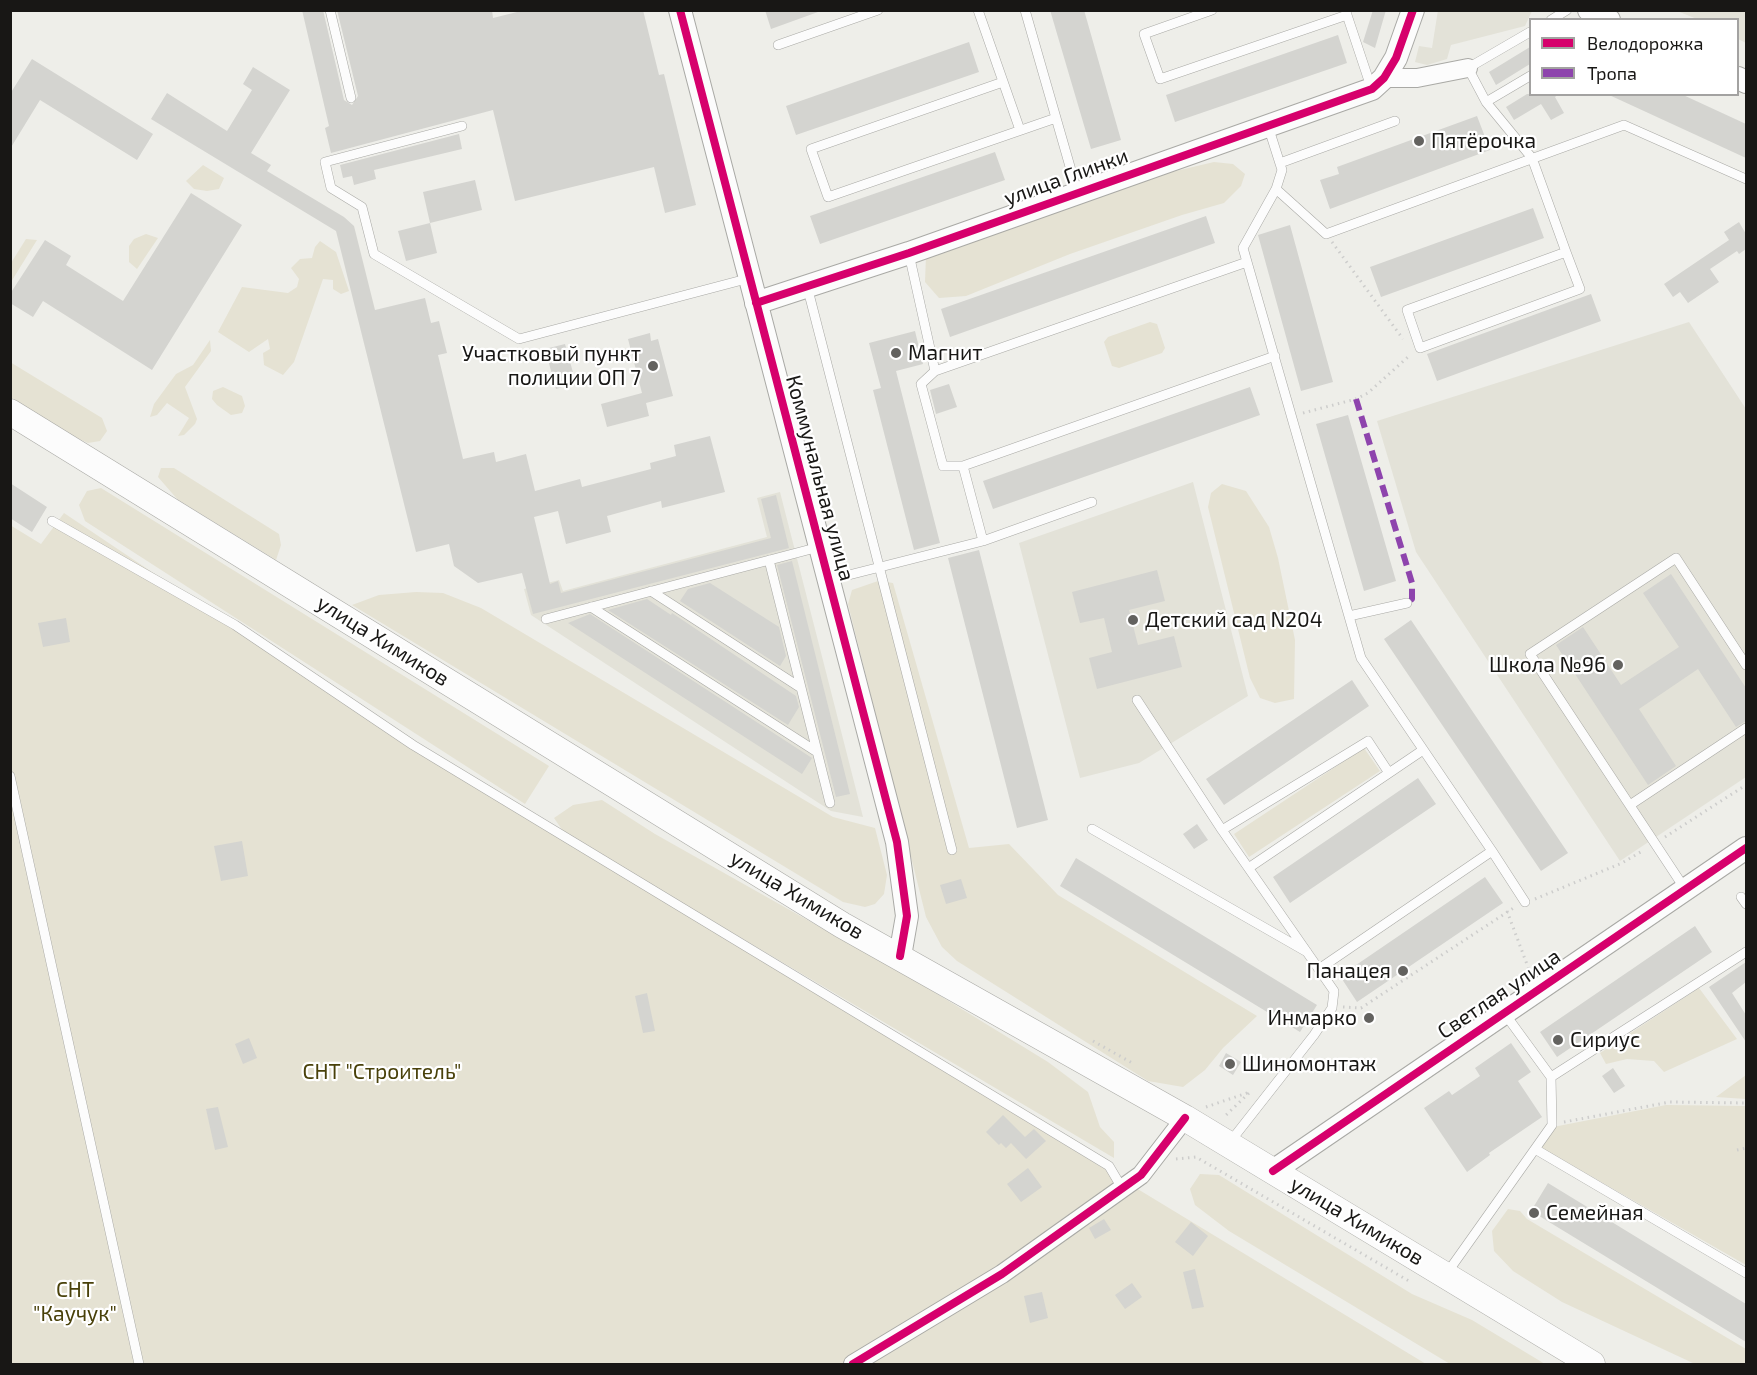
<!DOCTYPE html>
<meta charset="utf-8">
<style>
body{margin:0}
#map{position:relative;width:1757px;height:1375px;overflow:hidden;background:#eeeee9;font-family:"Exo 2",sans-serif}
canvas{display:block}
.frame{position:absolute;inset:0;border:12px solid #181715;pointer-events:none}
.legend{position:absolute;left:1529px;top:18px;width:210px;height:78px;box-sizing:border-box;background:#fff;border:2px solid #a3a2a1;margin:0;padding:8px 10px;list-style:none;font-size:18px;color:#181715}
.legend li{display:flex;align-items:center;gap:12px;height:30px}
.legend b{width:30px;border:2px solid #a3a2a1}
</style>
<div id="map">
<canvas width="1757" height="1375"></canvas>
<div class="frame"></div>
<ul class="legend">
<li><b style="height:8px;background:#d6006c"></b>Велодорожка</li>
<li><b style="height:8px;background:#8e44ad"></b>Тропа</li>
</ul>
</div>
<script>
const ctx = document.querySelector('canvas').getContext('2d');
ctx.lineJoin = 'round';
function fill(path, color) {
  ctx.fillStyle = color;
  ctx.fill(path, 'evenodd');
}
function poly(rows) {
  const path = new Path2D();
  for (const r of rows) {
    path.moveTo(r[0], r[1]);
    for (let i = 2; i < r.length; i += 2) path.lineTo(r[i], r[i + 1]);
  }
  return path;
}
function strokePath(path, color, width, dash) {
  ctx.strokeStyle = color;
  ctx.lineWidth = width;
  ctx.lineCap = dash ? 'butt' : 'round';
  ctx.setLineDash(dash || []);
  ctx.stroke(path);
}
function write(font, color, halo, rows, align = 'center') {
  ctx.font = font + ' "Exo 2",sans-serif';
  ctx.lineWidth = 4.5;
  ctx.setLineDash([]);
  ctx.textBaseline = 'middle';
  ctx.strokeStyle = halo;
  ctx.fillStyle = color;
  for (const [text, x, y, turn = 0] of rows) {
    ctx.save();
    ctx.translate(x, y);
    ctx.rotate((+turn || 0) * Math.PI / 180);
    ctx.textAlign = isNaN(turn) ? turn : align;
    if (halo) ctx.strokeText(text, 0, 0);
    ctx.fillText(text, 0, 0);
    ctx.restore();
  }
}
const built = poly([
 [1438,10,1532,10,1532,11,1525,26,1451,45,1447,59,1427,65,1415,62,1419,46,1432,48],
 [1677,11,1746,11,1746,43,1738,39,1738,20,1697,19],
 [1689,322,1746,409,1746,777,1620,861,1416,552,1377,421],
 [1193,482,1248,696,1139,763,1080,778,1019,543],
 [780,492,863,817,831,811,531,615,524,589,559,580,563,591,767,537,757,498]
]);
const green = poly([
 [1214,162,1233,164,1245,174,1241,186,1224,203,1182,215,1070,254,966,296,939,298,925,282,926,255,1163,174],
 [203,165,224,178,219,189,207,191,194,189,186,181],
 [146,234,158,238,137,269,129,262,129,246,134,239],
 [26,239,37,240,11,282,11,263],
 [320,241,336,252,349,291,341,294,333,289,333,280,323,279,294,362,283,375,264,365,263,353,270,349,268,339,249,352,218,332,242,287,288,293,297,287,299,279,291,268,300,259,312,258,315,247],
 [1150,322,1157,324,1165,348,1162,353,1119,368,1112,366,1104,342,1108,337],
 [210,340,211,351,185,387,197,419,195,424,184,435,178,436,189,418,167,403,157,415,150,417,154,404,176,374,193,365],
 [10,362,102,418,107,431,100,441,88,443,70,435,11,398],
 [223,387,242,396,245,406,242,413,231,415,217,405,212,399,213,391],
 [161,468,174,468,279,534,281,545,276,560,178,500,158,477],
 [1222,484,1246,491,1269,527,1278,558,1295,640,1294,699,1275,703,1260,698,1250,678,1208,507,1211,493],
 [101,488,549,766,525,804,85,521,79,505,87,491],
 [64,513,444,768,1426,1364,11,1364,10,525,41,544],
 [878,581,893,583,969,848,1009,844,1058,895,1257,1016,1223,1048,1205,1070,1183,1087,1148,1081,957,961,942,947,926,917,848,604,852,590],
 [416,592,443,593,481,608,833,817,875,828,887,875,884,894,875,904,865,907,843,902,352,605,379,595],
 [1364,748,1380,771,1249,857,1234,834],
 [602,800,655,834,921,984,1048,1062,1088,1092,1100,1127,1114,1142,1114,1158,565,834,554,818,573,805],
 [1699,988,1737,1039,1664,1072,1654,1061,1627,1059,1606,1064,1600,1053],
 [1746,1075,1746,1099,1716,1097],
 [1666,1105,1746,1106,1746,1265,1540,1147,1553,1127],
 [1200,1174,1219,1175,1412,1294,1472,1320,1545,1364,1450,1364,1229,1231,1195,1205,1190,1189],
 [1508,1209,1520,1211,1527,1219,1746,1349,1746,1364,1695,1364,1562,1302,1513,1271,1494,1251,1492,1231]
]);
const building = poly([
 [302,10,323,10,344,100,352,105,358,96,337,10,492,10,493,18,525,10,643,10,659,75,664,74,696,205,665,213,654,167,515,201,493,110,331,153,325,128,329,126],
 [765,10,818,10,818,12,771,29],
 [1050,10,1084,10,1121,140,1091,149],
 [1373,10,1386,10,1375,48,1363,42],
 [1338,35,1347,63,1175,122,1166,95],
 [969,42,979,72,796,135,786,106],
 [1530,47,1530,64,1496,85,1489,72],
 [32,59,153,134,137,160,40,100,10,149,10,94],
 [253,67,290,90,251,153,271,165,267,171,344,217,354,226,375,310,425,298,431,323,439,321,447,353,438,355,463,459,494,452,496,462,526,454,535,491,580,479,582,487,651,469,650,463,676,456,674,445,710,436,725,492,662,508,661,501,607,516,611,532,566,544,558,511,534,517,550,584,558,581,561,593,771,538,761,499,776,495,789,548,533,614,522,573,478,583,454,566,449,544,416,552,336,231,151,119,167,93,227,131,252,90,243,84],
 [1527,94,1558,94,1555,97,1564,113,1551,120,1541,104,1514,120,1506,107],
 [1607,94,1681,94,1746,124,1746,158],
 [1477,116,1490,150,1330,209,1320,180,1339,174,1337,167],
 [459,134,462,149,374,170,376,179,354,185,352,176,343,178,340,165],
 [995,152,1005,180,820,244,810,216],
 [475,180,482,210,430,223,423,192],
 [191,193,242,225,152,370,43,301,33,317,10,303,10,294,45,240,71,256,66,265,123,301],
 [1533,208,1544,238,1381,297,1370,267],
 [1206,216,1215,243,950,337,941,309],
 [1739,222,1746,234,1746,249,1739,254,1737,251,1710,269,1719,282,1688,303,1680,292,1673,297,1664,284,1729,240,1724,232],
 [430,223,437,253,406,261,398,231],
 [1290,225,1333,382,1301,391,1258,235],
 [1591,294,1601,321,1437,381,1427,354],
 [915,331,923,364,896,371,940,543,914,550,873,390,881,388,869,343],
 [650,333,651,341,658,339,673,396,646,403,649,416,607,427,601,404,642,393,628,339],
 [565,344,576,383,556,389,545,349],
 [949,384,957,407,936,414,930,390],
 [1250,387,1260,415,993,509,983,481],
 [1348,415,1396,581,1364,591,1316,424],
 [10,483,47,507,32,532,10,518],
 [979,550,1048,820,1017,828,948,558],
 [792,561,850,794,836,797,777,565],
 [1157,570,1165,601,1129,610,1138,645,1174,636,1182,667,1097,689,1089,658,1112,652,1104,618,1080,623,1072,592],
 [1671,574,1746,688,1746,721,1736,727,1698,669,1639,709,1676,766,1648,785,1556,645,1583,627,1621,685,1679,647,1643,593],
 [710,583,779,627,786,656,780,666,680,601,688,589],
 [647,599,671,615,672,613,796,696,799,707,788,725,608,610],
 [590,614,812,758,802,774,568,623],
 [66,618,70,642,43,647,38,623],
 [1411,620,1568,853,1541,871,1384,639],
 [1352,680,1369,706,1224,805,1206,779],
 [1418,778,1436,804,1290,903,1273,877],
 [1197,824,1208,840,1194,849,1183,834],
 [242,841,248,876,221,881,214,846],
 [1076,858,1317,1005,1300,1032,1060,886],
 [1485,877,1503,903,1357,1002,1340,976],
 [961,879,967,898,946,904,940,885],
 [1695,926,1712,952,1557,1057,1540,1032],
 [1746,962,1746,982,1732,993,1746,1015,1746,1042,1709,987],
 [647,993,655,1031,643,1033,635,996],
 [249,1038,257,1058,243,1064,235,1044],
 [1511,1043,1531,1072,1518,1081,1542,1117,1489,1153,1490,1155,1467,1172,1424,1108,1449,1091,1452,1095,1480,1076,1475,1068],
 [1226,1053,1241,1062,1233,1075,1219,1066],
 [1613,1068,1625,1086,1614,1093,1602,1076],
 [218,1107,228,1147,215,1150,206,1109],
 [1003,1115,1025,1137,1034,1129,1046,1141,1026,1159,1011,1143,1006,1148,1001,1143,999,1145,986,1132],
 [1028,1168,1042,1187,1021,1202,1007,1184],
 [1548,1183,1746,1304,1746,1342,1531,1211],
 [1104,1219,1111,1230,1095,1239,1089,1228],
 [1191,1222,1208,1236,1193,1256,1175,1242],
 [1195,1269,1204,1307,1192,1309,1183,1272],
 [1132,1283,1142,1297,1125,1309,1115,1295],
 [1042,1292,1048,1318,1030,1323,1024,1296]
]);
const path = poly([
 [1332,242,1403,339],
 [1303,413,1356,399,1368,393,1410,355],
 [1665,837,1746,785],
 [1535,899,1622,863,1644,850],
 [1507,911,1531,975],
 [1343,1007,1361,1008,1515,907],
 [1093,1041,1134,1064],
 [1206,1107,1250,1092,1223,1118],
 [1564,1122,1670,1102,1746,1103],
 [1737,1150,1746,1148],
 [1176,1159,1196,1157,1409,1281]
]);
const service = poly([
 [330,10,351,98],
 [978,10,1020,130],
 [1025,10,1077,191],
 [1212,10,1144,34,1160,79,1347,15],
 [1346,12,1371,87],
 [1551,20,1567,10],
 [1530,32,1468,68,1486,102,1532,158,1566,252,1580,289,1420,348,1407,310,1566,252],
 [778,45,878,10],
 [1003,82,811,149,828,197,1056,118],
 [1486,102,1530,76],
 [462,126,325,162,331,188,362,207,374,254,519,339,750,278],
 [1268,126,1282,170,1276,189,1243,248,1361,658,1492,851,1319,969],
 [1280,163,1395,121],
 [1276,189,1326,234,1624,125,1746,179],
 [909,254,935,371,921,384,943,466,963,466,983,541],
 [807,286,952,850],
 [935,371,1247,262],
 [963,466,1275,356],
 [52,521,235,625,413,745,1109,1166,1122,1188],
 [769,560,830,803],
 [829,580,983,541,1092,502],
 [651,591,801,688],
 [591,607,817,752],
 [1349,616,1407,603],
 [546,619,819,547],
 [1137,700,1222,830,1334,991,1332,1008,1314,1035,1230,1142],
 [10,776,139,1364],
 [1630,805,1746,728],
 [1092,829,1307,952],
 [1222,830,1368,741,1389,773],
 [1492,851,1525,902],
 [1250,867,1423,750],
 [1685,889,1530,654,1676,558,1746,665],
 [1741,897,1746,904],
 [1551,1077,1746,952],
 [1535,1149,1746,1273],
 [1447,1273,1552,1125,1551,1077,1505,1014]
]);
const minor = poly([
 [1384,78,1417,78,1468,68],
 [853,1364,1002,1274,1141,1175,1185,1118]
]);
const tertiary = poly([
 [680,10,897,842,907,916,900,956],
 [1589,10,1609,20],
 [1738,78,1746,82],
 [756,303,909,253,1372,89,1384,78,1396,58,1413,10],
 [1273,1171,1746,848]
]);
const secondary = poly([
 [10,412,842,925,1185,1118,1592,1364]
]);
const quiet = poly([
 [1356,399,1412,583,1412,599,1407,603]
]);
const cycleway = poly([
 [680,10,897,842,907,916,900,956],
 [756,303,909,253,1372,89,1384,78,1396,58,1413,10],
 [1273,1171,1746,848],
 [853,1364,1002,1274,1141,1175,1185,1118]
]);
const markers = [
 [1419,141,6,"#63625f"],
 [896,353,6,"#63625f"],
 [653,366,6,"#63625f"],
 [1133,620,6,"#63625f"],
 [1618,665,6,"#63625f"],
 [1403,971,6,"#63625f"],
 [1369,1018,6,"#63625f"],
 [1558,1040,6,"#63625f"],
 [1230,1064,6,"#63625f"],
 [1534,1213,6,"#63625f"]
];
const poiNames = [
 ["Пятёрочка",1431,141],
 ["Магнит",908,353],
 ["Участковый пункт",641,354,"right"],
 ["полиции ОП 7",641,378,"right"],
 ["Детский сад N204",1145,620],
 ["Школа №96",1606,665,"right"],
 ["Панацея",1391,971,"right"],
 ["Инмарко",1357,1018,"right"],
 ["Сириус",1570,1040],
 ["Шиномонтаж",1242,1064],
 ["Семейная",1546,1213]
];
const streetNames = [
 ["улица Глинки",1066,177,-20],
 ["Коммунальная улица",820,478,75],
 ["улица Химиков",383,641,32],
 ["улица Химиков",797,895,31],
 ["Светлая улица",1499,994,-34],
 ["улица Химиков",1357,1221,31]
];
const parkNames = [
 ["СНТ \"Строитель\"",382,1072],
 ["СНТ",75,1290],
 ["\"Каучук\"",75,1314]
];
fill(built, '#e3e2d8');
fill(green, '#e5e2d3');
fill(building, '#d4d4d0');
strokePath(service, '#a9a9a5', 10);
strokePath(minor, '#a9a9a5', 20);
strokePath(tertiary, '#a9a9a5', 24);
strokePath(secondary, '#a9a9a5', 27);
strokePath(path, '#cdcdcc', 3, [1.5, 4.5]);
strokePath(service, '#fcfcfc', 9);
strokePath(minor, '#fcfcfc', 18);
strokePath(tertiary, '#fcfcfc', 22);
strokePath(secondary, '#fcfcfc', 26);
strokePath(quiet, '#8e44ad', 6, [12, 6]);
strokePath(cycleway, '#d6006c', 8);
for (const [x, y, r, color] of markers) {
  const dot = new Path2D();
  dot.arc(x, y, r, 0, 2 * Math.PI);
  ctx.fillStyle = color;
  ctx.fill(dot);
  strokePath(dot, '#fff', 2);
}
write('21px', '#181715', '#fff', poiNames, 'left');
write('21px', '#181715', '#fff', streetNames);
write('21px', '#49410a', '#fff', parkNames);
</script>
